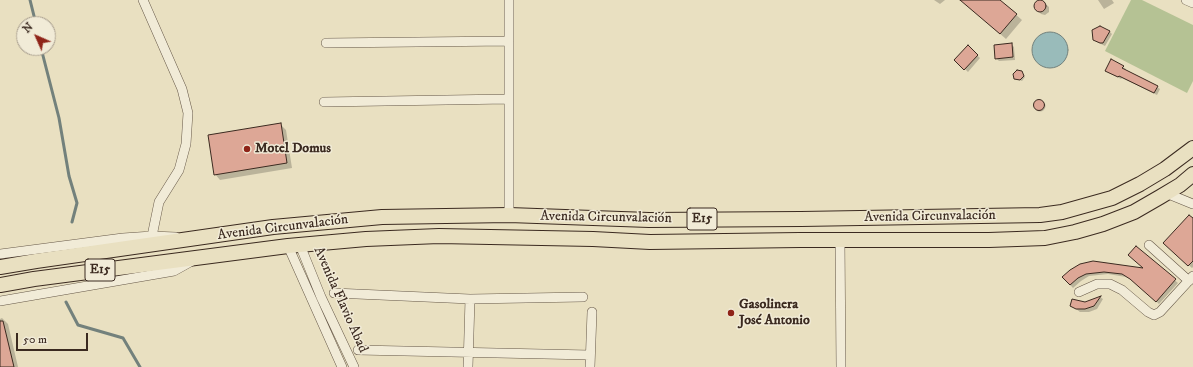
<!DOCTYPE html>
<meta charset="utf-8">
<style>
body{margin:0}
#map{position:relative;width:1193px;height:367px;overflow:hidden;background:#e9e0c1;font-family:"IM FELL DW Pica",serif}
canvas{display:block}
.north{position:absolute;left:16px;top:16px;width:40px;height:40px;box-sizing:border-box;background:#f1ebd7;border:1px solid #a89e8e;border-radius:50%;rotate:315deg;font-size:11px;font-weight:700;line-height:16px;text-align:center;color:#3b2a20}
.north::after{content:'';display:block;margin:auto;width:14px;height:18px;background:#8f2418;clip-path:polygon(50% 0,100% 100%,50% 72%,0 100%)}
.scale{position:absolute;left:16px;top:333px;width:72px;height:18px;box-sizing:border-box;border:2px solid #3b2a20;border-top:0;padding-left:5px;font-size:12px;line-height:14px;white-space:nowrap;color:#3b2a20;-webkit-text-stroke:3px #f1ebd7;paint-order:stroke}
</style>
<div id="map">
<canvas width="1193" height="367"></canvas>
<div class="north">N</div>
<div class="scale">50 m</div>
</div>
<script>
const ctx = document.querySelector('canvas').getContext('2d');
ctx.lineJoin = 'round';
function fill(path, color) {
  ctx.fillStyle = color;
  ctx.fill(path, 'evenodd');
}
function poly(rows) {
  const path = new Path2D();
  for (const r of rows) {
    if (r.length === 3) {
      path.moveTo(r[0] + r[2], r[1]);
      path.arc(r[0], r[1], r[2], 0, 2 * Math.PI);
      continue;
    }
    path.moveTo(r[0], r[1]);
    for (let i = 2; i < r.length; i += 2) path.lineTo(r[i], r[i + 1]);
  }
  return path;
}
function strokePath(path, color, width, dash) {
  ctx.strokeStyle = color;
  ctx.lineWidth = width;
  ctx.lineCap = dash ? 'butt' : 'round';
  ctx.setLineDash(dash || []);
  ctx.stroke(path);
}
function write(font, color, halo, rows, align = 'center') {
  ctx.font = font + ' "IM FELL DW Pica",serif';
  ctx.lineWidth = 3;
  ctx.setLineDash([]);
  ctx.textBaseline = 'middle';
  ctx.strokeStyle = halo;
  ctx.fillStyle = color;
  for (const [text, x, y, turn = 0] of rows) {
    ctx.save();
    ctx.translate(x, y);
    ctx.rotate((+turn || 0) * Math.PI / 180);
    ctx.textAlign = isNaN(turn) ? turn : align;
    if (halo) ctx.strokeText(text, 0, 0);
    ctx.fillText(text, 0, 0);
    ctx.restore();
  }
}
const green = poly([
 [1131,0,1142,0,1193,25,1193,81,1187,93,1105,51]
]);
const water = poly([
 [1050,50,18]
]);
const shadow = poly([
 [934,0,945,0,940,4],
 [961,0,999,0,1022,20,1006,39],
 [1098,0,1112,0,1114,3,1104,9],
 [1042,1,1049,7,1049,12,1045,15,1041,14,1035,7,1036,3],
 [1109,31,1112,34,1105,46,1097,42,1094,39],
 [1011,44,1014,47,1015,60,999,61,996,58],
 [968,47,980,58,968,72,956,60],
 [1123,67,1126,69,1125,70,1157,87,1160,89,1157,95,1122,78,1121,79,1109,73,1106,70],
 [1022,72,1025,77,1022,81,1017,79,1015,78],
 [1040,106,5.5],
 [280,124,286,130,292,168,220,180,215,174],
 [1193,220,1193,267,1192,268,1167,246],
 [1136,247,1178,283,1159,304,1134,281,1126,277,1108,274,1089,276,1081,281,1073,288,1063,277,1071,270,1145,269],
 [1100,297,1103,299,1097,309,1089,312,1080,312,1071,305,1085,303],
 [2,318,8,324,18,367,0,367,0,319]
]);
const stream = poly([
 [30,0,36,24],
 [41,48,59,118,69,176,77,203,72,222],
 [66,302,78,325,123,338,140,367]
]);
const building = poly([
 [1040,6,6],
 [960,0,1000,0,1017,14,1000,34,960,0],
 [1100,26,1110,31,1103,43,1100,43,1093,40,1092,30,1100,26],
 [1012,43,1013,57,995,59,994,45,1012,43],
 [968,45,978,55,964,70,954,60,968,45],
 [1111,59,1124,66,1122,68,1158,86,1154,93,1119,76,1118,77,1105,71,1111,59],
 [1017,70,1022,71,1024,76,1020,80,1014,79,1013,74,1017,70],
 [1039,105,5.5],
 [281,123,287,163,214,175,208,135,281,123],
 [1189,215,1193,218,1193,261,1188,266,1163,243,1189,215],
 [1136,246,1176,279,1156,302,1130,279,1122,274,1104,272,1086,274,1078,278,1070,285,1062,277,1070,270,1080,264,1093,261,1143,268,1128,255,1136,246],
 [1101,296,1094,306,1085,309,1076,309,1070,306,1072,299,1085,302,1101,296],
 [0,321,3,321,14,367,0,367,0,321]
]);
const minor = poly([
 [143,0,182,89,188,113,186,144,179,170,159,202,152,236],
 [1186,0,1193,3],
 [326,43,509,41],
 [324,102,508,99],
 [1166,193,1193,204],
 [509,215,509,0],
 [840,239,841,367],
 [300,245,321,297,354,367],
 [1149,245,1189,281],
 [288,246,342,367],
 [0,254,123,238,152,236,176,237],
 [1079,292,1097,284,1110,284,1122,290,1148,312,1154,315,1160,312,1193,276],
 [334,293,470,299,583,297],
 [0,301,174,271,192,261],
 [358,350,590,355],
 [468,367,470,299],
 [590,367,592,312]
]);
const highway = poly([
 [0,267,36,261,273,227,382,217,509,215,649,220,801,219,1040,215,1062,212,1112,198,1140,184,1165,169,1193,148],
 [0,285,34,279,288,246,366,239,439,236,593,239,650,242,800,240,989,240,1045,238,1075,232,1103,224,1134,212,1160,197,1180,185,1193,174]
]);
const markers = [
 [247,149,4,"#8f2418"],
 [731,313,4,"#8f2418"]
];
const shields = [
 [702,219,30],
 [100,270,30]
];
const shieldNames = [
 ["E15",702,219],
 ["E15",100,270]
];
const poiNames = [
 ["Motel Domus",255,149],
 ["Gasolinera",739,305],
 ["José Antonio",739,321]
];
const streetNames = [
 ["Avenida Circunvalación",930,217,-1],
 ["Avenida Circunvalación",606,218,1],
 ["Avenida Circunvalación",283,228,-7],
 ["Avenida Flavio Abad",340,300,66]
];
fill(green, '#b5c294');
fill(water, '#99bbba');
strokePath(water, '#73817c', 1);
fill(shadow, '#0003');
strokePath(stream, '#73817c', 3);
fill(building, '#dda796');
strokePath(building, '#3b2a20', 1);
strokePath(minor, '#665848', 10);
strokePath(highway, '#3b2a20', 16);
strokePath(minor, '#f1ebd7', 9);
strokePath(highway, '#e9e0c1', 14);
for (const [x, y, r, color] of markers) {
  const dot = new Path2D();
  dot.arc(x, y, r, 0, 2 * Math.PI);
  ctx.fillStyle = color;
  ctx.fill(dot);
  strokePath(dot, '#f1ebd7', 1.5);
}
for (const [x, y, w] of shields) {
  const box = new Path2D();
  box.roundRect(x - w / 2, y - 11, w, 22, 3);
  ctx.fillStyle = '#f1ebd7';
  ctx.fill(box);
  strokePath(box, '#3b2a20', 1);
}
write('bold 13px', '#3b2a20', null, shieldNames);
write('bold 14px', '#3b2a20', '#f1ebd7', poiNames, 'left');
write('14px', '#3b2a20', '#f1ebd7', streetNames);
</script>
